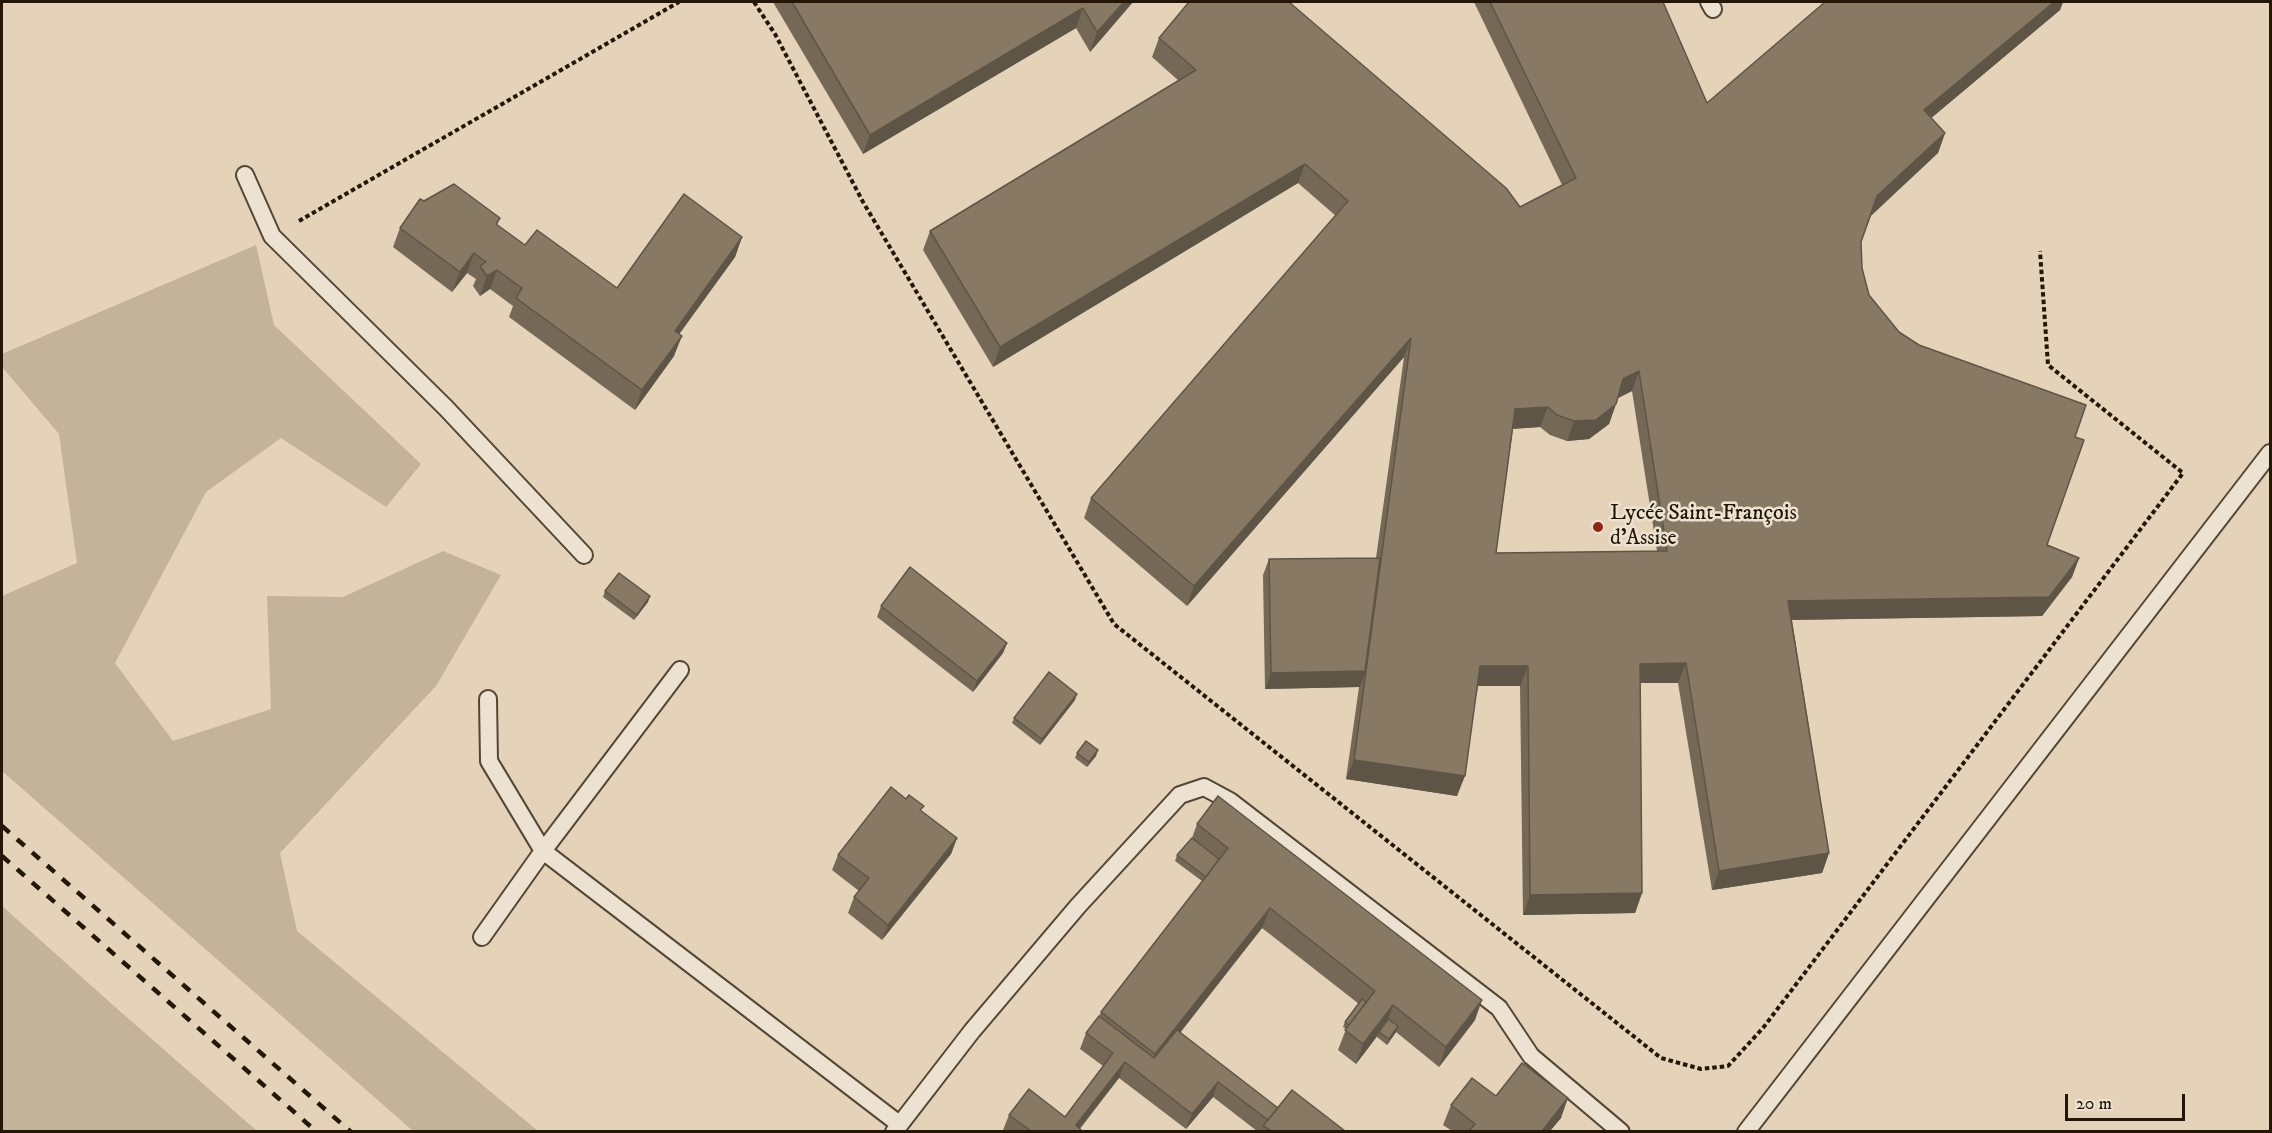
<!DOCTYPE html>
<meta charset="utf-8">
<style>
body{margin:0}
#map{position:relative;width:2272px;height:1133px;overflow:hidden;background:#e4d3b9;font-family:"IM FELL DW Pica",serif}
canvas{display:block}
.frame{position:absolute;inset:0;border:3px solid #241708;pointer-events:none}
.scale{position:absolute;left:2065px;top:1094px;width:120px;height:27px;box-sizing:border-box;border:3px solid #241708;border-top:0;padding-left:8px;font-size:18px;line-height:21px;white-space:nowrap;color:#241708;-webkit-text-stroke:4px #ede2d2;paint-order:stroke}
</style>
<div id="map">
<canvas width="2272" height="1133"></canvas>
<div class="frame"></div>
<div class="scale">20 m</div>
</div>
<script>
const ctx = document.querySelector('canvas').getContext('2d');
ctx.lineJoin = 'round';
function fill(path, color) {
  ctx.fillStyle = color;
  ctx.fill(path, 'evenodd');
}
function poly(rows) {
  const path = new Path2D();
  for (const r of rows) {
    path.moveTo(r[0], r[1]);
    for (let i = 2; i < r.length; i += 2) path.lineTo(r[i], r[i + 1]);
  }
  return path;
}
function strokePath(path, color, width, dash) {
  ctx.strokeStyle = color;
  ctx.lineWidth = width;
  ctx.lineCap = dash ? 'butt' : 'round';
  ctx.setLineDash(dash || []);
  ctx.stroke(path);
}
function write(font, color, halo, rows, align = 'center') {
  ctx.font = font + ' "IM FELL DW Pica",serif';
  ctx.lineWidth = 5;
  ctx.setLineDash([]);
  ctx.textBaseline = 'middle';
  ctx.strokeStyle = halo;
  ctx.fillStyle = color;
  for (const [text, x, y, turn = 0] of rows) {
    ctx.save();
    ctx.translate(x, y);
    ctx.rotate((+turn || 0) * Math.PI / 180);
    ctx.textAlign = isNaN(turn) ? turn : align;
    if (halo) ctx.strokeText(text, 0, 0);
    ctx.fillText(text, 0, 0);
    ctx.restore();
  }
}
const green = poly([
 [256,245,274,325,421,464,386,507,281,438,206,492,115,663,173,741,271,709,267,596,343,597,443,551,501,575,436,686,280,853,297,931,538,1131,413,1131,2,771,2,596,77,563,59,434,2,367,2,354],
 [2,906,122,1013,257,1131,2,1131]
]);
const path = poly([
 [754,2,775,34,863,202,1114,624,1661,1058,1701,1069,1728,1066,1763,1028,2183,473,2048,365,2040,251],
 [299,221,679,2]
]);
const service = poly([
 [1709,2,1713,9],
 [245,175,272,236,446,408,584,555],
 [488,699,489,761,543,851,899,1124],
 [482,937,543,851,680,670],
 [894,1132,972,1031,1078,906,1180,795,1204,787,1230,801,1499,1008,1531,1056,1621,1132],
 [1746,1132,2270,453]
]);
const rail = poly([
 [2,826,351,1132],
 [2,856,317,1132]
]);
const wall = poly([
 [773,2,1133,2,1090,52,1076,28,863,154],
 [1474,2,1663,2,1707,103,1825,2,2063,2,2060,10,1931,118,1945,133,1938,153,1871,216,1861,242,1862,268,1869,295,1899,332,1919,345,2075,437,2047,545,2079,558,2072,577,2042,616,1792,620,1829,853,1822,873,1712,890,1678,683,1640,683,1642,893,1635,913,1523,915,1520,686,1478,686,1457,796,1346,779,1359,687,1265,689,1263,575,1269,559,1376,558,1404,357,1187,606,1084,518,1091,498,1336,216,1298,183,993,367,923,250,930,231,1179,81,1152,57,1159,38,1520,207,1562,185],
 [1632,391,1657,551,1496,553,1513,429,1540,427,1550,435,1567,441,1589,439,1609,424,1618,398],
 [424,201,500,218,497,225,525,245,617,288,742,237,735,257,679,334,674,356,635,410,509,317,513,306,490,289,480,296,473,286,476,279,467,273,452,292,393,247,400,228],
 [605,591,648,602,634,620,603,597],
 [881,606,1007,643,1003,653,973,692,877,617],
 [1075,700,1040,745,1012,723,1014,718],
 [1077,753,1096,756,1087,767,1075,758],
 [922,812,957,838,951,854,882,940,848,913,854,897,859,891,832,870,838,855],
 [1197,824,1475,1020,1439,1067,1396,1032,1387,1045,1377,1037,1378,1035,1356,1064,1338,1050,1346,1029,1343,1027,1345,1022,1359,1004,1262,928,1180,1032,1278,1108,1345,1131,1257,1131,1213,1097,1186,1129,1119,1078,1080,1129,1081,1131,1005,1131,1003,1130,1009,1115,1065,1117,1103,1066,1080,1049,1086,1033,1099,1016,1101,1012,1202,881,1175,861,1177,855,1192,838],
 [1496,1096,1561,1118,1550,1131,1452,1131,1443,1125,1451,1105]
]);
const shadedWall = poly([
 [1124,2,1133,2,1090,52,1097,32],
 [2054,2,2063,2,2060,10,1917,130,1924,110],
 [1083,8,1076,28,863,154,870,135],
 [1945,133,1938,153,1870,216,1877,196],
 [1305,164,1298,183,993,367,1000,347],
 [742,237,735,257,667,351,675,331],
 [474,253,467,273,452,292,460,272],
 [497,270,490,289,480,296,487,276],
 [682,336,674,356,635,410,642,390],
 [1411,338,1404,357,1187,606,1194,586],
 [1639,371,1632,391,1616,399,1623,379],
 [1616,404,1609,424,1589,439,1567,441,1574,421],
 [1548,407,1540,427,1508,429,1515,409],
 [2079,558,2072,577,2042,616,1781,620,1788,601],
 [650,596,648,602,634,620,637,615],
 [1007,643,1003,653,973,692,977,681],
 [1686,663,1678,683,1633,683,1640,664],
 [1480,666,1528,666,1520,686,1473,686],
 [1366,671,1360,687,1265,689,1271,673],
 [1077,694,1075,700,1040,745,1042,739],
 [1098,750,1096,756,1087,767,1089,762],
 [1354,760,1465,776,1457,796,1346,779],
 [957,838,951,854,882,940,888,925],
 [1829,853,1822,873,1712,890,1719,871],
 [1642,893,1635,913,1523,915,1530,895],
 [1270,908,1262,928,1148,1074,1155,1054],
 [1482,1000,1475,1020,1439,1067,1446,1047],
 [1393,1005,1386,1025,1379,1032,1378,1035,1356,1064,1363,1044],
 [1398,1026,1396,1032,1387,1045,1389,1039],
 [1125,1062,1119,1078,1077,1131,1076,1125],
 [1218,1082,1213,1097,1186,1129,1192,1114],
 [1568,1098,1561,1118,1550,1131,1541,1131]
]);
const building = poly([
 [792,2,1124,2,1097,32,1083,8,870,135,792,2],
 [1189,2,1289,2,1506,188,1520,207,1576,178,1490,2,1663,2,1707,103,1825,2,2054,2,1924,110,1945,133,1877,196,1861,242,1862,268,1869,295,1899,332,1919,345,2086,405,2075,437,2084,440,2047,545,2079,558,2049,597,1788,601,1829,853,1719,871,1686,663,1640,664,1642,893,1530,895,1528,666,1480,666,1465,776,1354,760,1411,338,1194,586,1091,498,1348,201,1305,164,1000,347,930,231,1196,70,1159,38,1189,2],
 [1639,371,1667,551,1496,553,1515,409,1548,407,1557,415,1574,421,1596,420,1616,404,1623,379,1639,371],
 [454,184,500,218,496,224,525,245,537,230,617,288,684,194,742,237,675,331,682,336,642,390,516,298,522,288,497,270,487,276,480,266,486,262,474,253,460,272,400,228,420,199,424,201,454,184],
 [1380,558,1365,671,1271,673,1269,559,1380,558],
 [910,567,1007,643,977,681,881,606,910,567],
 [619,573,650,596,637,615,605,591,619,573],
 [1049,672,1077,694,1042,739,1014,718,1049,672],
 [1086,741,1098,750,1089,762,1077,753,1086,741],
 [891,787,906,799,909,795,924,806,920,810,957,838,888,925,854,897,869,878,838,855,891,787],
 [1218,796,1482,1000,1446,1047,1393,1005,1363,1044,1345,1030,1375,991,1270,908,1155,1054,1101,1012,1228,848,1197,824,1218,796],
 [1192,838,1219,859,1206,877,1177,855,1192,838],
 [1362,999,1366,1002,1349,1025,1345,1022,1362,999],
 [1099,1016,1154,1058,1177,1030,1278,1108,1268,1120,1218,1082,1192,1114,1125,1062,1076,1125,1081,1130,1080,1131,1031,1131,1009,1115,1029,1089,1065,1117,1113,1053,1086,1033,1099,1016],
 [1388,1019,1398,1026,1389,1039,1379,1032,1388,1019],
 [1522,1063,1568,1098,1542,1131,1469,1131,1475,1124,1451,1105,1472,1078,1496,1096,1522,1063],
 [1292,1090,1345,1131,1271,1131,1263,1126,1292,1090]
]);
const markers = [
 [1598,527,6,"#8f2418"]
];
const poiNames = [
 ["Lycée Saint-François",1610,514],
 ["d'Assise",1610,539]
];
fill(green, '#c3b39b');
strokePath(service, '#544634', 20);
strokePath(path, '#241708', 4, [4.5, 3]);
strokePath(service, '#ede2d2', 16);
strokePath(rail, '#241708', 4.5, [10, 10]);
fill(wall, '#756856');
fill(shadedWall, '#5f5546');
fill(building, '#887964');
strokePath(building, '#5f5546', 1.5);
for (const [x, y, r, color] of markers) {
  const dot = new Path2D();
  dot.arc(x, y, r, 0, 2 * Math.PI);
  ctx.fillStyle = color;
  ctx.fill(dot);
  strokePath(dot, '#ede2d2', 2);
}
write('22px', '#241708', '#ede2d2', poiNames, 'left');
</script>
